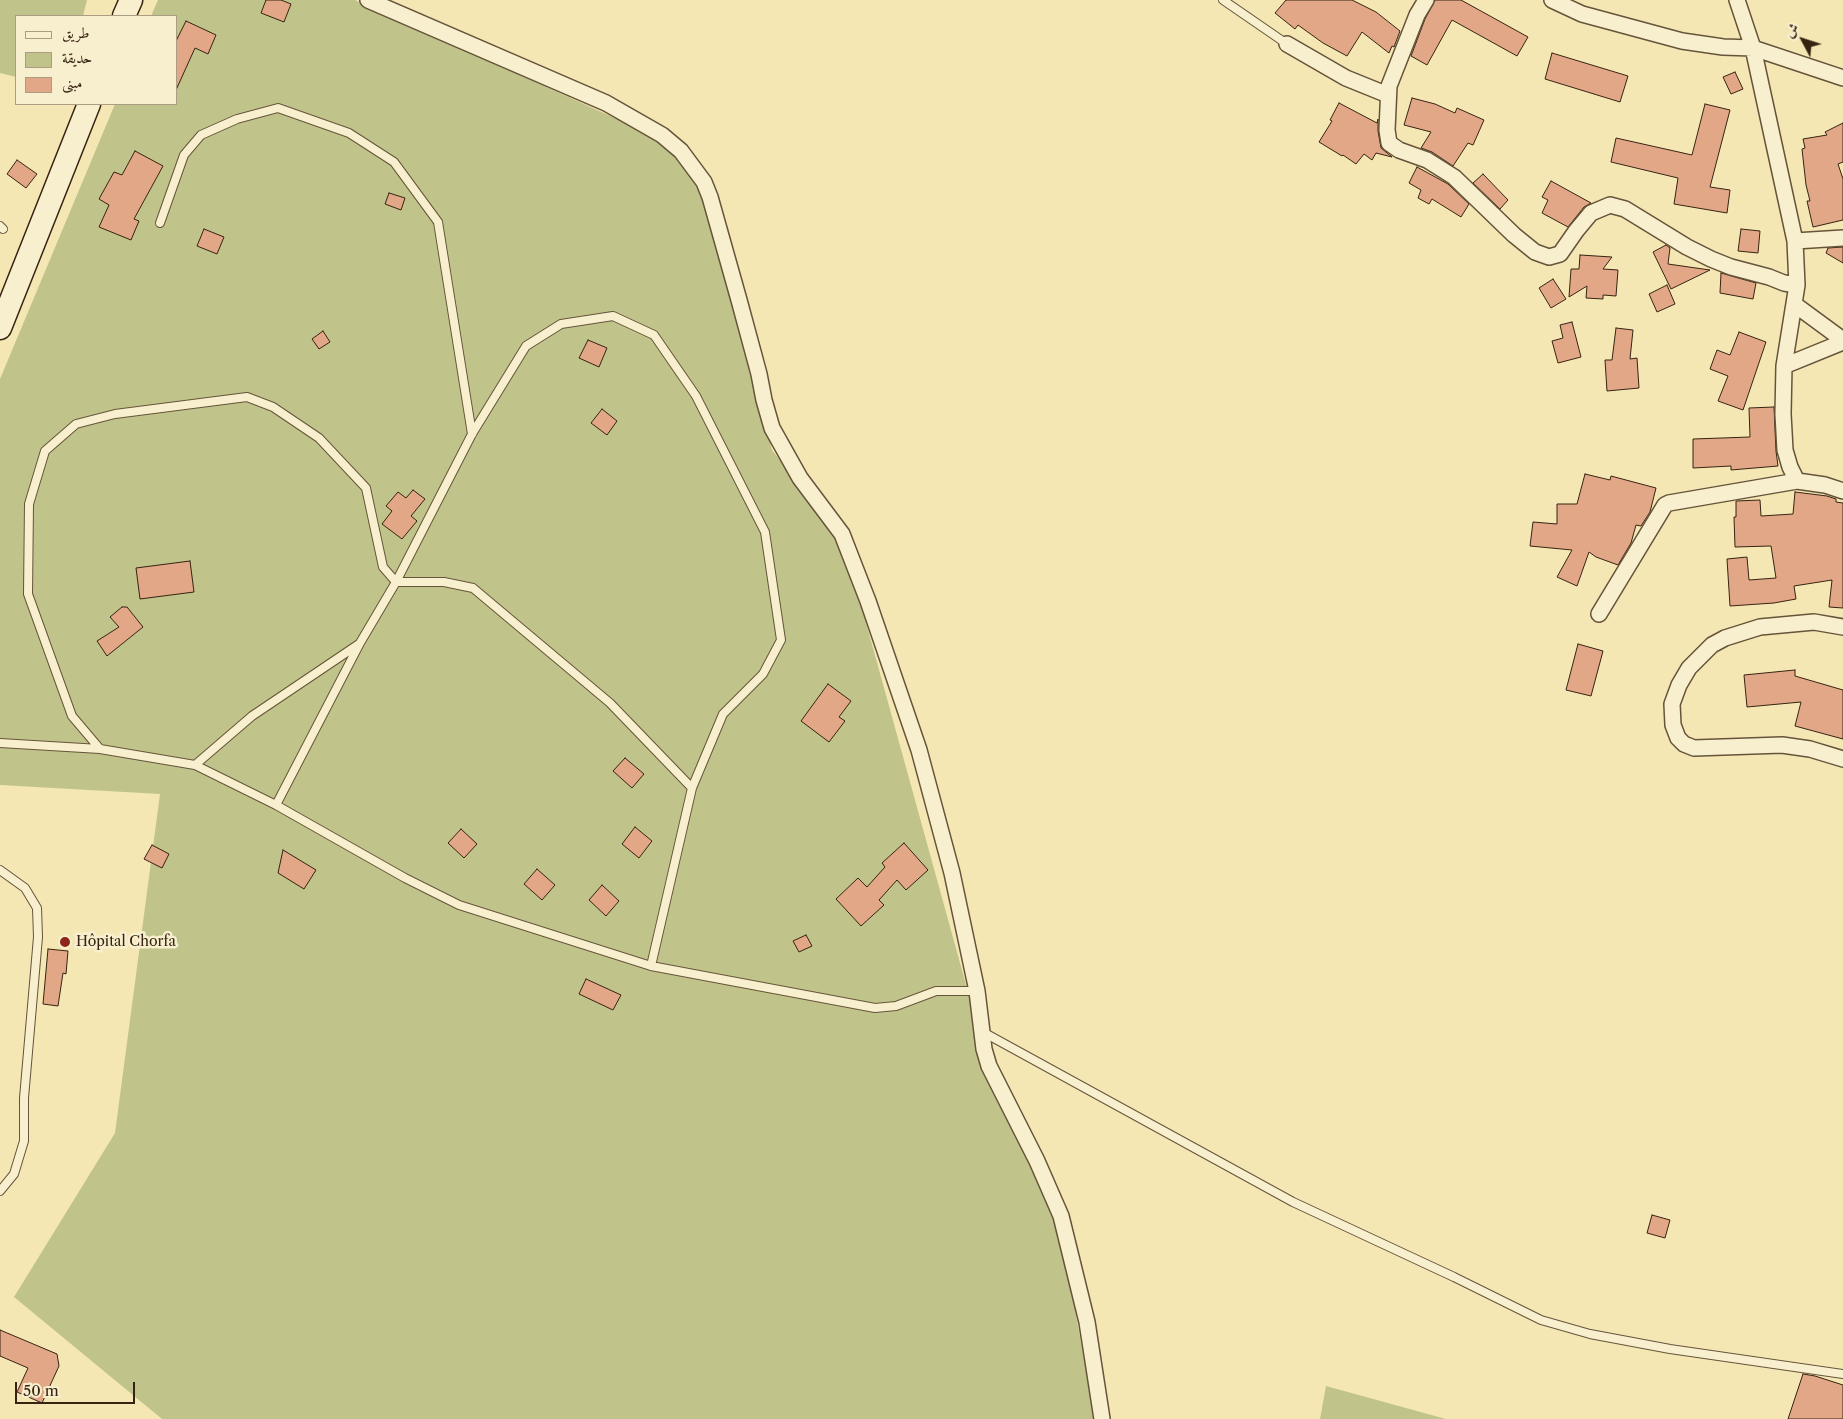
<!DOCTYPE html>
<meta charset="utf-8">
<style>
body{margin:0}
#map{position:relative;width:1843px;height:1419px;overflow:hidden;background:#f5e7b4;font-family:"Libre Caslon Text",Amiri,serif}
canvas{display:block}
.legend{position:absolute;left:15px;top:15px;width:162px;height:90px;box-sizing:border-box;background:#f8efce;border:1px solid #ab9d83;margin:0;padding:6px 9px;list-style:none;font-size:15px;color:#372312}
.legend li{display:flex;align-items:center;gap:10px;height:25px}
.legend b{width:25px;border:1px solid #ab9d83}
.north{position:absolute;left:1778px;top:15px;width:50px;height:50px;-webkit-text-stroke:4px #f8efce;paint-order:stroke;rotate:310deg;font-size:14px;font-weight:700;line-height:20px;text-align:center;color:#372312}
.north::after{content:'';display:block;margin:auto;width:18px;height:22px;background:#372312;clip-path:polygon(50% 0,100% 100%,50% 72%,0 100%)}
.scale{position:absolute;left:15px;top:1382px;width:120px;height:22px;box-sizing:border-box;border:2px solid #372312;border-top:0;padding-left:6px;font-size:15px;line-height:18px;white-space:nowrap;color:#372312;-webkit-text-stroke:4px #f8efce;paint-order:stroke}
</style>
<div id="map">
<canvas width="1843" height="1419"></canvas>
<ul class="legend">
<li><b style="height:6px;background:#f8efce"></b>طريق</li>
<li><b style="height:14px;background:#c0c48a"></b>حديقة</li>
<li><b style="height:14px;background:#e1a786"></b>مبنى</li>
</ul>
<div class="north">ش</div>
<div class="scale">50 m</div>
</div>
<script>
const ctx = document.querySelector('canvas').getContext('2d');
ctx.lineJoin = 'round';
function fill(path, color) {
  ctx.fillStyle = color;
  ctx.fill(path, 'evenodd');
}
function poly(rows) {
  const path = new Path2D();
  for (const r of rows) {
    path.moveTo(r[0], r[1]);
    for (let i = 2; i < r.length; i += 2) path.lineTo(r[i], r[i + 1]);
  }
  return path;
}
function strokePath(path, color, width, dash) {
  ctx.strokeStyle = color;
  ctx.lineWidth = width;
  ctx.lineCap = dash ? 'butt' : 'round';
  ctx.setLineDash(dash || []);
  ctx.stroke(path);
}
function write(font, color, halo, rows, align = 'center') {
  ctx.font = font + ' "Libre Caslon Text",serif';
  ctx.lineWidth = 5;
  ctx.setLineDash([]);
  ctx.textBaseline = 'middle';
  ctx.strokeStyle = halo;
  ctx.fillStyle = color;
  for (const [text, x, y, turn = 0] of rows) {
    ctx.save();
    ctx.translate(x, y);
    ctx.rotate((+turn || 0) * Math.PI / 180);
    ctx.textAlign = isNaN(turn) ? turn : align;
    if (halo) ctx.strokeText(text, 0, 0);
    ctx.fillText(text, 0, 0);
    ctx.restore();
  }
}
const green = poly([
 [0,0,87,0,83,16,16,16,16,77,0,73],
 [158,0,355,0,641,130,700,176,772,450,844,543,978,1028,1052,1184,1095,1419,162,1419,14,1297,115,1133,160,794,0,785,0,379,115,104,176,104,176,16,151,16],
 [1326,1386,1446,1419,1320,1419]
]);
const building = poly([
 [266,0,281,0,291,4,284,22,261,13,266,0],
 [1286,0,1352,0,1376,12,1400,31,1394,47,1392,46,1389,53,1362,32,1347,56,1323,43,1298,25,1295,29,1275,13,1286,0],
 [1435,0,1461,0,1528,37,1517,56,1452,20,1427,65,1411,56,1425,19,1435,0],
 [186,21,216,35,208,54,195,48,176,90,176,41,186,21],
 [1552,53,1628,76,1620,102,1545,79,1552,53],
 [1735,72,1743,89,1731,94,1723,77,1735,72],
 [1412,98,1435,104,1455,113,1457,108,1484,120,1473,145,1468,143,1453,166,1432,152,1421,148,1431,132,1404,125,1412,98],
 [1339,103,1377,123,1378,119,1378,131,1381,148,1392,157,1376,153,1372,160,1364,154,1356,164,1343,155,1342,156,1319,142,1332,121,1330,120,1339,103],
 [1705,104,1730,110,1710,187,1730,190,1727,213,1674,204,1678,178,1611,162,1616,138,1692,155,1705,104],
 [1843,123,1843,162,1838,164,1843,179,1843,220,1813,227,1807,201,1810,201,1806,185,1802,149,1805,148,1803,139,1827,135,1825,132,1843,123],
 [135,151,163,166,134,219,139,221,131,240,99,227,109,205,99,199,114,172,122,175,135,151],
 [17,160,37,174,26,188,7,174,17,160],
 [1417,167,1448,184,1469,204,1461,217,1432,199,1429,204,1418,198,1421,190,1409,183,1417,167],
 [1483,174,1508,200,1500,209,1473,183,1483,174],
 [1551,181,1591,203,1584,207,1568,227,1542,213,1548,200,1542,197,1551,181],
 [389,193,405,198,401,210,385,204,389,193],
 [204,229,224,237,217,254,197,246,204,229],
 [1741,229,1760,231,1758,253,1738,251,1741,229],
 [1666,245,1670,248,1668,264,1710,270,1671,289,1653,252,1666,245],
 [1843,247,1843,263,1826,253,1828,248,1843,247],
 [1580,255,1612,257,1603,269,1618,270,1616,296,1603,295,1603,299,1586,298,1587,286,1569,297,1571,269,1579,269,1580,255],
 [1721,273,1756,283,1753,299,1720,293,1721,273],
 [1553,279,1566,299,1551,308,1539,288,1553,279],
 [1667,285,1675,304,1657,312,1649,294,1667,285],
 [1572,322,1581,357,1558,363,1552,341,1563,338,1560,325,1572,322],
 [1616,328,1633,330,1630,359,1637,358,1639,388,1607,391,1605,360,1612,360,1616,328],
 [323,331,330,342,319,349,312,339,323,331],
 [1739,332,1766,342,1743,410,1718,401,1728,376,1710,369,1717,350,1730,355,1739,332],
 [588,340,607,348,599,367,579,358,588,340],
 [1774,407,1776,451,1778,466,1731,470,1731,466,1693,468,1693,439,1750,437,1749,408,1774,407],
 [602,409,617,421,607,435,591,423,602,409],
 [1585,474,1610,480,1611,476,1656,488,1650,512,1641,526,1636,525,1631,543,1618,565,1596,557,1589,552,1577,586,1557,577,1572,550,1530,546,1533,522,1557,524,1557,504,1577,504,1585,474],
 [413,490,425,499,411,516,417,521,402,539,382,524,392,511,386,506,398,492,406,498,413,490],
 [1795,492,1827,496,1836,499,1836,502,1843,503,1843,608,1829,607,1832,580,1794,586,1796,599,1774,603,1730,606,1727,559,1747,557,1749,580,1776,578,1771,546,1735,547,1734,517,1736,517,1736,501,1760,500,1761,516,1793,514,1795,492],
 [190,561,194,592,140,599,136,568,190,561],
 [122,607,127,607,143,627,107,656,97,641,119,627,110,617,122,607],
 [1578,644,1603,651,1591,696,1566,690,1578,644],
 [1795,670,1795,676,1843,690,1843,739,1795,726,1801,702,1747,707,1744,675,1795,670],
 [828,684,851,701,839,717,845,721,829,742,801,721,828,684],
 [625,758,644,774,632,788,613,771,625,758],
 [635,827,652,841,639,858,622,844,635,827],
 [461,829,477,844,464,858,448,843,461,829],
 [904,843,928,870,906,890,897,880,879,900,884,905,861,926,836,899,858,878,867,887,885,867,882,863,904,843],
 [152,845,169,854,162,868,144,859,152,845],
 [283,850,316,870,304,889,278,873,283,850],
 [537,869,555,885,542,900,524,884,537,869],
 [602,885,619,901,606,916,589,900,602,885],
 [806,935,812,946,799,952,793,941,806,935],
 [48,949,68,951,66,974,63,973,58,1006,43,1004,48,949],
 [586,979,621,995,613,1010,579,994,586,979],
 [1652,1215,1670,1220,1665,1238,1647,1233,1652,1215],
 [0,1330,57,1354,59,1366,42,1403,17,1392,28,1368,0,1356,0,1330],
 [1803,1374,1815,1376,1843,1385,1843,1419,1788,1419,1803,1374]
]);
const service = poly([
 [1223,0,1287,44],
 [160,223,184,155,201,135,237,119,278,108,349,133,394,162,438,222,472,434],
 [0,226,3,229],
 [0,743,100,749],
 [195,765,252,716,359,644],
 [692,788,610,703,473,588,444,582,396,582,383,567,366,488,319,438,273,407,247,397,115,414,76,424,45,451,29,504,28,594,72,716,100,749,195,765,276,805,405,878,459,905,651,966,875,1008,896,1006,936,991,977,991],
 [276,805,360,643,396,582,472,434,526,346,561,324,613,316,654,335,696,396,765,532,781,640,763,674,723,714,692,788,651,966],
 [0,870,25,888,37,908,38,937,24,1098,24,1141,14,1174,0,1191],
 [981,1031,1293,1202,1454,1277,1541,1320,1590,1334,1670,1349,1843,1374]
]);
const minor = poly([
 [368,0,606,103,662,135,681,151,704,182,710,197,739,300,759,374,764,400,772,428,800,478,842,534,868,601,919,750,952,873,977,991,984,1049,989,1066,1037,1161,1061,1216,1087,1322,1102,1419],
 [1426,0,1417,15,1389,86,1387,130,1389,143,1399,150,1427,160,1454,177,1514,235,1535,252,1549,257,1560,254,1576,231,1591,213,1610,205,1625,209,1687,247,1711,259,1731,267,1769,277,1784,283,1797,285],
 [1552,0,1582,14,1682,41,1723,47,1753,48,1843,78],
 [1737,0,1753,48,1795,241,1797,285,1784,366,1783,414,1785,450,1790,467,1797,481,1825,485,1843,491],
 [1287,44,1346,78,1388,95],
 [1795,241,1843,238],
 [1794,304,1843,340],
 [1784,366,1843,342],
 [1599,614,1665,505,1669,503,1797,481],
 [1843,627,1814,622,1760,627,1725,638,1712,645,1689,668,1679,685,1672,704,1673,725,1678,738,1684,744,1694,748,1782,745,1810,749,1843,759]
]);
const secondary = poly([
 [124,16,131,0],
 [0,328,89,104]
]);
const markers = [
 [65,942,6,"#8f2418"]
];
const poiNames = [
 ["Hôpital Chorfa",76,942]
];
fill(green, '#c0c48a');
fill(building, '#e1a786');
strokePath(building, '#372312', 1);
strokePath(service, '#66543a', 10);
strokePath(minor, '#66543a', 18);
strokePath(secondary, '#372312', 25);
strokePath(service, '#f8efce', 8);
strokePath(minor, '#f8efce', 15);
strokePath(secondary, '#f8efce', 22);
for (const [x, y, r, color] of markers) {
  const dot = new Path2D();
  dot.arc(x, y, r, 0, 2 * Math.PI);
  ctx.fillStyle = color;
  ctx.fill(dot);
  strokePath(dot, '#f8efce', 2);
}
write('14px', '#372312', '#f8efce', poiNames, 'left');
</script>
